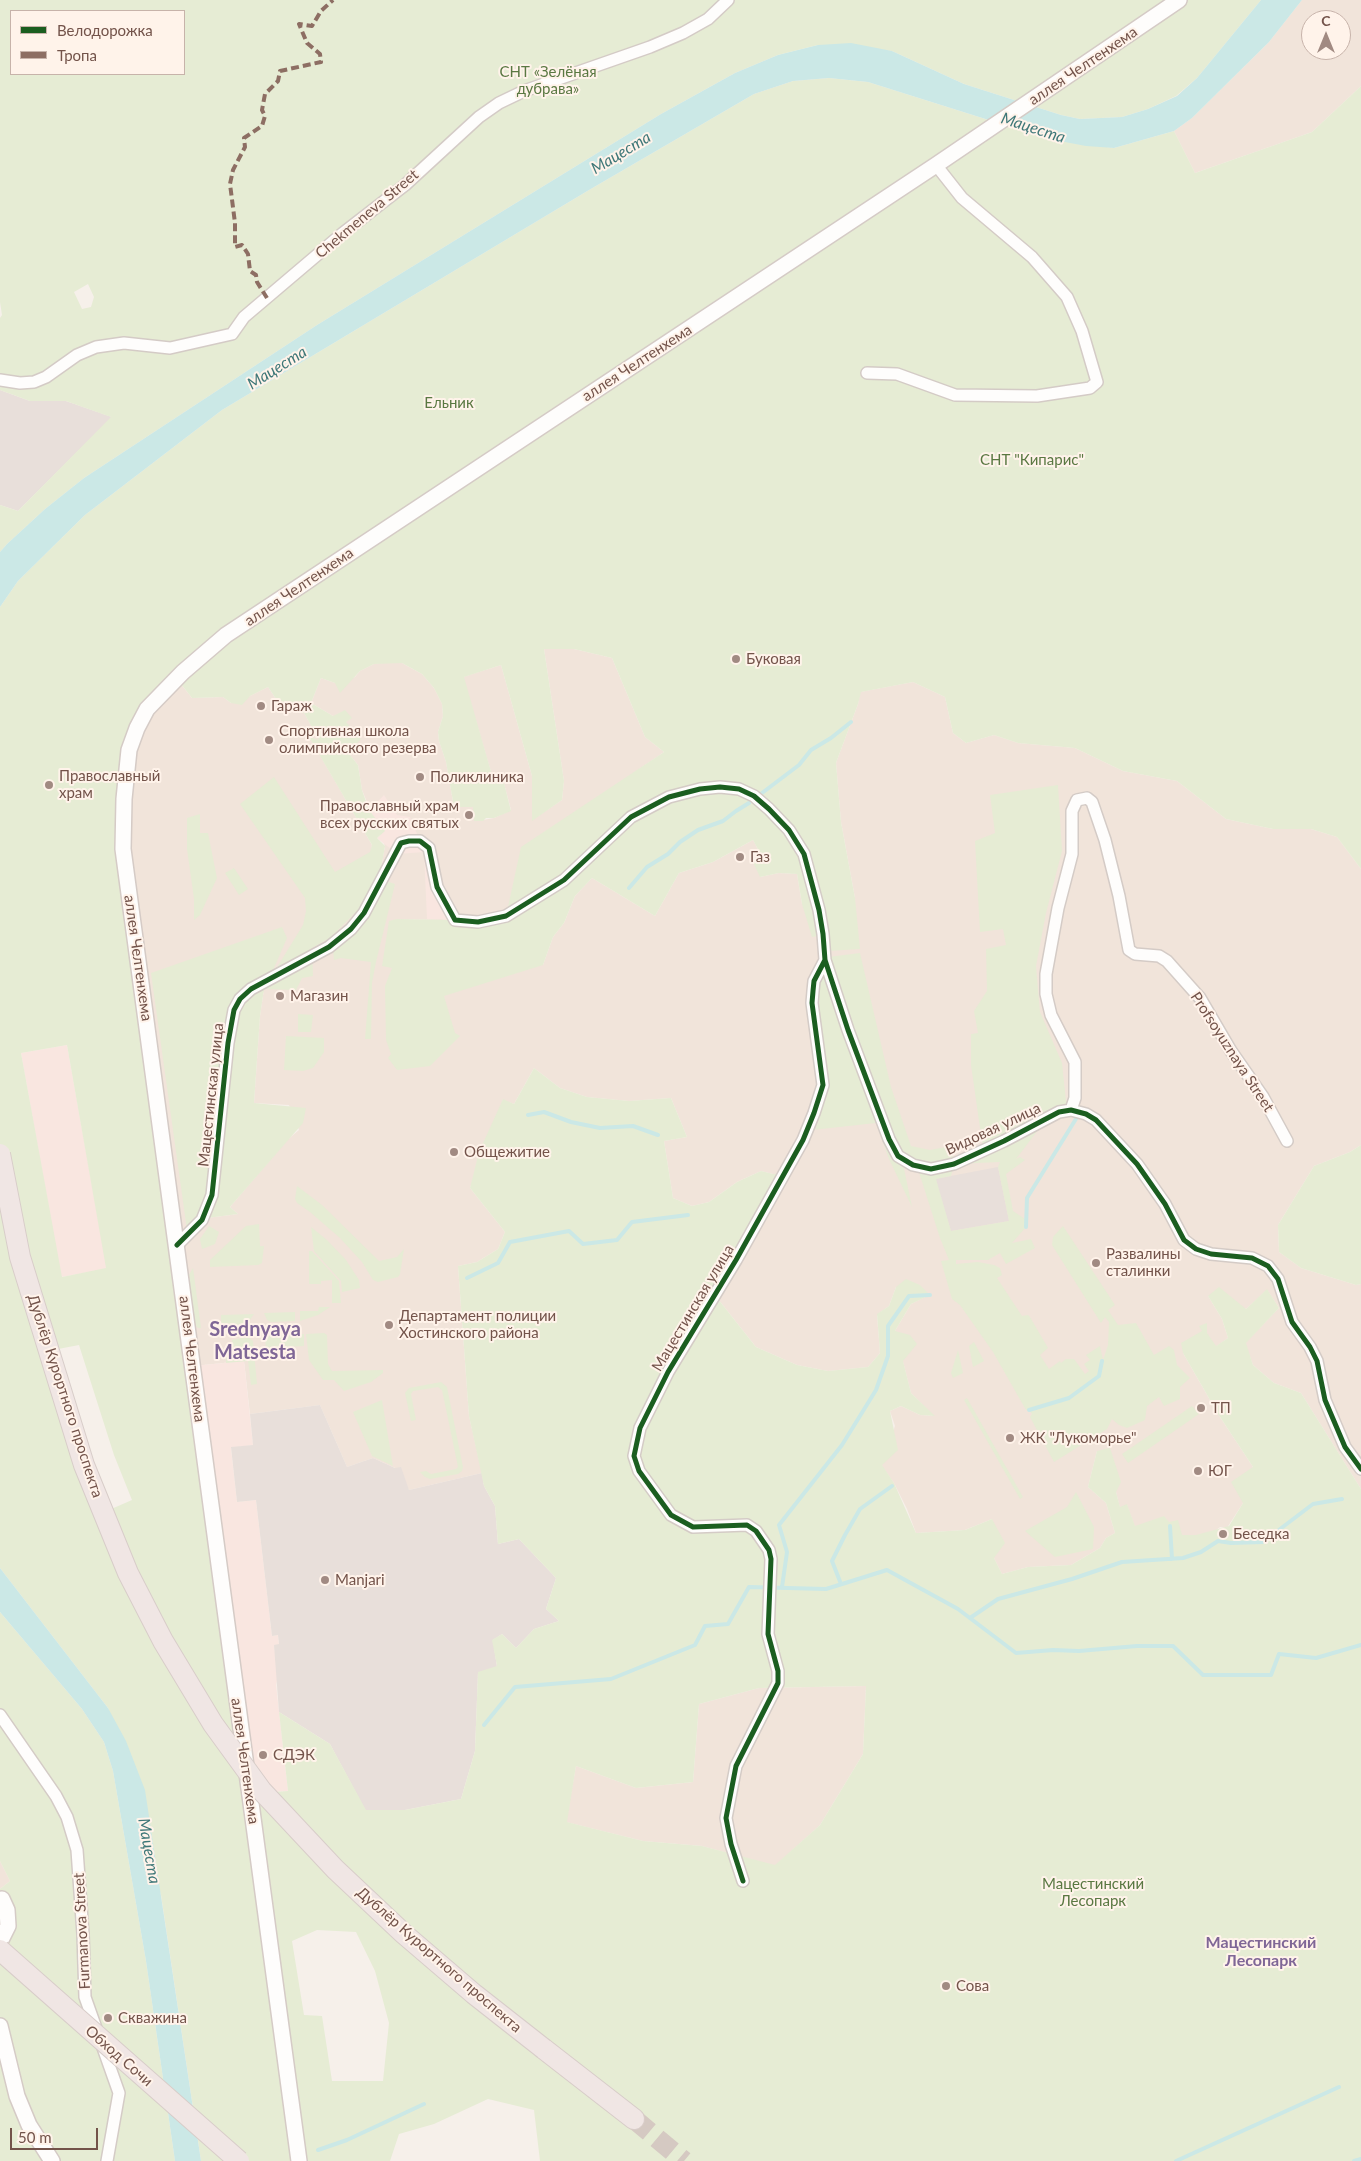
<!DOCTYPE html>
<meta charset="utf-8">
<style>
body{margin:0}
#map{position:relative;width:1361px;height:2161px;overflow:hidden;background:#f6f0ea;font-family:Lato,sans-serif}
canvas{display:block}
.legend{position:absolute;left:10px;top:10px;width:175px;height:65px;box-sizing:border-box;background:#fff3ea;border:1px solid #c7b3aa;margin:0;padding:6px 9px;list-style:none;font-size:15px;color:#73534a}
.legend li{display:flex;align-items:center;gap:10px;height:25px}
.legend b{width:25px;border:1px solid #c7b3aa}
.north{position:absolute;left:1301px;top:10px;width:50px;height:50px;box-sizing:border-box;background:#fff3ea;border:1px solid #c7b3aa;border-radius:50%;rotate:0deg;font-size:14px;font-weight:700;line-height:20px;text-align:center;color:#73534a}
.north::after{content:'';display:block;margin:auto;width:18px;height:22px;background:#a18a82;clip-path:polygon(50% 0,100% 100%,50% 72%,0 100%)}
.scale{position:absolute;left:10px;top:2128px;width:88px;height:22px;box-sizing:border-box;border:2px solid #73534a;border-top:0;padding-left:6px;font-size:15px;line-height:18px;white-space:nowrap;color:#73534a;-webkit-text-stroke:4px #fff3ea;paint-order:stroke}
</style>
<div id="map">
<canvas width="1361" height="2161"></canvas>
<ul class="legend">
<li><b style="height:6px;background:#1b5e20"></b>Велодорожка</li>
<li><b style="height:6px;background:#8d6e63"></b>Тропа</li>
</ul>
<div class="north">С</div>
<div class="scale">50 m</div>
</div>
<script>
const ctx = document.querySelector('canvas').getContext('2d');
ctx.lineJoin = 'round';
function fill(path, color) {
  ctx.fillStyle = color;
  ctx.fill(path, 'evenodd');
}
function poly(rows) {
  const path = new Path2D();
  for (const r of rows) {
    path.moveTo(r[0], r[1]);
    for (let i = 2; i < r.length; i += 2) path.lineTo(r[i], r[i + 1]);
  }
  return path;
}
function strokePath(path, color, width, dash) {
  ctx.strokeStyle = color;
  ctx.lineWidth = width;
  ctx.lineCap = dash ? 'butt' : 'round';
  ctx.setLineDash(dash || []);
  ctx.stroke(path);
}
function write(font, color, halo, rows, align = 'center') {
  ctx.font = font + ' Lato,sans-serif';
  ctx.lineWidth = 4;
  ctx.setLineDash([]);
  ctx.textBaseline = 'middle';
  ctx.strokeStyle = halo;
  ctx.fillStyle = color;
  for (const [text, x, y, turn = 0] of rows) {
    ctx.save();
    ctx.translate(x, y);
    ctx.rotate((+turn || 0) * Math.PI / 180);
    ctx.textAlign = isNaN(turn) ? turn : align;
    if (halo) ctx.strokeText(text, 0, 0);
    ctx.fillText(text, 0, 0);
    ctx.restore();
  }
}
const residential = poly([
 [1302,0,1361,0,1361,86,1312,132,1195,173,1174,131,1192,118,1269,42],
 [1311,20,1341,20,1341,50,1311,50],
 [544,649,574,649,612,658,645,737,664,752,638,770,506,916,441,920,397,919,543,965,553,937,564,923,575,896,592,878,655,916,679,873,713,862,753,840,761,855,760,877,779,873,797,874,802,904,855,898,841,822,836,763,858,704,860,692,913,682,945,697,953,733,966,743,994,735,1018,743,1075,748,1123,771,1177,781,1226,819,1273,829,1311,829,1337,837,1361,869,1361,1145,1350,1152,1314,1166,1278,1225,1279,1252,1301,1268,1356,1285,1361,1284,1361,1489,1301,1393,1274,1383,1253,1365,1245,1343,1279,1308,1267,1290,1246,1309,1208,1296,1222,1319,1228,1338,1203,1356,1183,1353,1218,1414,1253,1467,1243,1503,1227,1528,1220,1527,1183,1558,1168,1522,1164,1517,1135,1527,1127,1505,1120,1508,1116,1492,1097,1451,1088,1487,1106,1503,1115,1533,1106,1538,1100,1548,1071,1565,1028,1567,1002,1574,994,1558,992,1519,965,1530,916,1533,907,1509,894,1483,881,1465,895,1426,890,1411,901,1406,920,1415,934,1416,911,1393,895,1331,911,1304,929,1295,896,1287,889,1306,877,1315,880,1353,868,1367,828,1371,797,1365,756,1347,718,1299,773,1174,761,1171,737,1182,709,1202,692,1206,673,1198,664,1141,687,1137,671,1098,629,1101,587,1097,560,1088,534,1068,514,1104,503,1100,470,1188,505,1232,498,1249,477,1262,458,1266,469,1416,482,1473,409,1490,395,1468,373,1458,347,1467,320,1405,250,1414,244,1361,193,1366,123,849,129,750,176,678,192,698,223,697,231,703,250,696,268,687,278,702,284,703,294,711,304,713,320,741,310,738,372,845,371,852,381,868,385,846,362,790,358,765,341,744,336,729,351,718,333,716,311,703,321,678,335,683,355,677,360,671,374,664,383,663,402,663,422,674,434,688,442,704,443,716,438,732,439,741,446,762,454,807,473,807,483,820,494,818,511,810,503,780,494,782,463,677,501,665,532,776,532,820,562,800,564,781],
 [282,927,264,989,260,1016,254,1103,289,1105,299,1130,287,1140,230,1207,238,1214,199,1219],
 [866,1686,863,1754,820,1825,775,1866,702,1846,643,1841,566,1822,576,1766,636,1788,693,1782,699,1704,759,1688],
 [0,1861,10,1881,0,1889]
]);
const commercial = poly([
 [384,795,397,815,410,817,420,841,429,848,437,887,455,920,427,919,424,852,397,854,377,838,384,831,369,810],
 [67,1045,107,1269,61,1277,21,1053],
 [244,1361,253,1445,231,1448,237,1502,256,1500,272,1636,278,1635,279,1645,274,1645,278,1677,276,1685,288,1791,249,1794,193,1366]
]);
const industrial = poly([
 [0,390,30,401,66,401,112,417,18,511,0,505],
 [998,1167,1009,1221,951,1231,935,1179],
 [320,1405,347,1467,373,1458,395,1468,401,1467,409,1490,482,1473,484,1486,495,1506,498,1544,519,1539,556,1578,546,1609,559,1621,534,1629,516,1648,502,1634,493,1640,497,1667,478,1673,475,1751,461,1799,405,1810,365,1810,330,1744,279,1712,274,1645,279,1644,278,1635,272,1636,256,1500,237,1502,231,1447,253,1445,250,1414]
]);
const green = poly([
 [0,0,1261,0,1197,78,1176,96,1148,109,1122,117,1080,119,1061,115,964,84,892,51,818,45,778,55,735,73,661,114,317,325,84,478,45,509,7,544,0,552,0,505,18,511,111,417,66,401,30,401,0,390,0,318,2,315,0,302],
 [11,11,184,11,184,74,11,74],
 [88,284,94,297,91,307,82,309,74,292],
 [829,78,868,82,1049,139,1114,148,1174,131,1195,173,1312,132,1361,86,1361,869,1337,837,1311,829,1273,829,1226,819,1177,781,1123,771,1075,748,1018,743,994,735,966,743,953,733,945,697,913,682,861,692,858,704,836,763,841,822,855,898,860,949,829,951,823,935,812,937,802,904,797,874,779,873,760,877,752,860,761,855,753,840,713,862,679,873,655,916,592,878,575,896,564,923,553,937,543,965,444,996,455,1033,460,1036,430,1066,397,1070,388,1058,391,1054,386,1040,385,986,392,968,382,966,389,921,397,919,455,920,506,916,521,847,664,752,645,737,612,658,574,649,544,649,564,781,562,800,532,821,532,776,501,665,464,677,494,782,503,779,511,811,494,818,486,818,483,821,474,821,473,807,454,807,446,762,439,741,438,732,443,716,442,704,434,688,422,674,402,663,374,664,360,671,340,693,335,683,321,678,311,703,333,716,345,710,352,718,346,722,361,739,352,748,342,745,358,765,362,790,369,810,385,831,377,838,385,846,381,869,358,910,330,938,312,948,313,976,302,978,296,990,264,989,260,1016,254,1103,306,1108,303,1123,230,1207,238,1214,199,1219,187,1230,151,973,282,927,287,938,268,982,303,925,306,911,305,898,240,804,274,777,335,872,370,852,372,845,309,737,319,740,304,713,294,711,284,703,278,702,268,687,250,696,242,705,231,703,223,697,192,698,177,679,147,709,123,799,249,1794,288,1791,279,1712,330,1744,366,1810,405,1810,461,1799,475,1751,478,1672,497,1666,492,1640,502,1634,516,1648,534,1629,559,1621,546,1609,556,1578,519,1539,498,1544,495,1506,484,1486,469,1416,458,1266,477,1262,498,1249,505,1232,470,1188,479,1152,503,1099,514,1104,534,1068,560,1088,587,1097,629,1101,671,1098,687,1137,664,1141,673,1198,692,1206,709,1202,737,1182,761,1171,773,1174,789,1173,718,1299,756,1347,797,1365,828,1371,868,1367,880,1353,877,1314,889,1306,896,1287,906,1279,920,1285,930,1295,911,1304,895,1331,910,1335,917,1344,903,1361,911,1393,935,1416,920,1415,901,1406,890,1411,898,1450,882,1465,894,1483,916,1533,965,1530,992,1519,1005,1543,994,1558,1002,1574,1028,1567,1071,1565,1100,1548,1106,1538,1115,1533,1106,1503,1088,1487,1097,1451,1110,1448,1121,1482,1116,1492,1120,1507,1127,1504,1135,1526,1164,1516,1169,1522,1178,1520,1182,1535,1196,1535,1229,1526,1243,1503,1231,1482,1253,1467,1218,1414,1183,1353,1181,1343,1202,1331,1199,1326,1207,1323,1207,1333,1216,1346,1228,1338,1222,1319,1208,1296,1219,1287,1246,1309,1267,1289,1279,1308,1246,1343,1253,1365,1274,1383,1301,1393,1361,1489,1361,2161,540,2161,534,2110,488,2099,434,2124,399,2134,390,2161,201,2161,161,1895,108,1708,0,1568,0,607,18,581,85,515,222,410,589,190,754,94,793,81],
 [67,1045,106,1268,62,1277,21,1053],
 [79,1345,114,1455,132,1500,109,1510,53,1350],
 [866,1686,863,1754,820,1825,775,1865,702,1846,643,1841,567,1822,576,1766,636,1788,693,1782,699,1704,759,1688],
 [317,1930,356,1932,375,1971,389,2023,383,2081,332,2081,322,2016,304,2015,292,1941],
 [1058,785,1062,851,1046,913,1036,966,1040,1012,1062,1063,1067,1111,1048,1117,1016,1159,1020,1157,1025,1160,1006,1174,1013,1211,1025,1219,1026,1227,1012,1243,1031,1239,1035,1248,1006,1264,1000,1253,988,1260,956,1260,956,1264,978,1262,994,1265,1000,1268,1002,1275,997,1278,1022,1316,1028,1315,1030,1317,1048,1348,1040,1355,1049,1369,1060,1361,1061,1363,1066,1359,1074,1359,1085,1374,1089,1371,1084,1364,1090,1360,1086,1355,1100,1346,1103,1360,1108,1345,1109,1322,1105,1317,1101,1323,1052,1245,1053,1237,1063,1226,1115,1305,1108,1310,1118,1325,1136,1323,1154,1355,1169,1346,1174,1350,1177,1365,1190,1378,1180,1387,1180,1399,1164,1406,1159,1397,1147,1406,1145,1420,1127,1428,1119,1425,1112,1419,1107,1429,1054,1462,1030,1417,1032,1414,1029,1410,1026,1410,993,1352,960,1305,952,1299,941,1261,949,1260,940,1238,917,1166,902,1159,912,1207,889,1159,876,1123,812,1130,829,1080,812,1003,828,957,860,953,891,1087,911,1146,930,1150,951,1146,954,1164,988,1148,982,1142,971,1065,971,1034,978,1033,974,1011,987,991,986,949,1006,945,1003,929,980,932,975,841,995,833,990,795],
 [852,1042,881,1122,876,1122],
 [1000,1162,998,1167,1009,1221,951,1231,936,1179,951,1176,954,1164],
 [200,814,200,833,208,833,217,878,200,915,194,920,194,899,187,849,187,818],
 [234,868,248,889,239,895,225,873],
 [386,881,395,884,376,962,372,983,371,1039,365,1039,371,962,341,958,334,960,333,949],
 [298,1014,313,1015,311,1032,298,1032],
 [286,1036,324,1038,324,1052,313,1068,303,1071,284,1070],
 [1361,1145,1361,1284,1356,1285,1301,1268,1279,1252,1278,1225,1314,1166,1350,1152],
 [297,1186,322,1205,379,1261,397,1257,404,1249,400,1274,398,1277,378,1282,373,1280,362,1262,340,1238,310,1212,297,1203,295,1199],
 [259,1224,260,1246,264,1246,262,1263,258,1265,210,1267,210,1260,246,1226],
 [209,1226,219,1232,215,1244,202,1249,200,1239],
 [311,1227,327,1240,346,1260,359,1280,360,1288,342,1292,341,1281,314,1251],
 [309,1251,312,1251,339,1281,341,1303,332,1303,332,1280,321,1281,321,1284,309,1284],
 [193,1268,201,1328,198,1328,195,1325,189,1275],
 [319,1307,330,1307,318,1315,300,1321,300,1311,318,1311],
 [295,1312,295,1321,271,1322,267,1320,264,1313],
 [254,1314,247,1324,221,1326,221,1315],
 [324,1333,327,1335,328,1364,332,1371,383,1370,383,1373,371,1382,344,1391,334,1380,323,1380,309,1360,306,1334],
 [304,1334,304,1346,266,1348,265,1339,270,1335],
 [248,1337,253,1341,257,1384,251,1385,248,1361,226,1363,226,1355,233,1354,232,1340],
 [974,1342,984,1361,973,1367,969,1346],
 [958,1350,963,1373,953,1378,951,1373],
 [441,1382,447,1387,463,1467,462,1471,458,1474,430,1479,425,1477,420,1472,426,1471,431,1474,456,1469,458,1467,442,1390,438,1387,413,1391,411,1394,416,1420,411,1421,405,1393,409,1388],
 [967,1398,1023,1497,1020,1499,964,1400],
 [382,1400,393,1466,372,1456,353,1412],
 [1192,1406,1199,1414,1128,1463,1122,1454],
 [1076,1492,1094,1527,1093,1549,1055,1557,1025,1531,1067,1507],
 [0,1612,82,1709,104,1742,113,1771,146,1961,175,2161,0,2161,0,1889,10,1881,0,1861]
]);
const water = poly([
 [1261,0,1302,0,1269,42,1192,118,1174,131,1114,148,1086,146,1049,139,868,82,829,78,793,81,754,94,589,190,222,410,85,515,18,581,0,607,0,552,7,544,45,509,84,478,317,325,661,114,735,73,778,55,818,45,851,43,892,51,964,84,1061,115,1080,119,1122,117,1148,109,1177,96,1197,78],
 [0,1568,108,1708,126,1741,145,1790,201,2161,175,2161,146,1961,113,1771,104,1742,82,1709,0,1612]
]);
const stream = poly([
 [762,793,799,765,811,750,831,738,851,722],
 [629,888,647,867,668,854,680,842,698,830,723,821,736,811,749,803],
 [528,1115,544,1112,571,1122,600,1128,633,1126,658,1135],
 [1026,1227,1027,1198,1079,1114],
 [467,1278,498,1263,510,1242,569,1231,583,1244,617,1240,632,1222,688,1215],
 [1029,1410,1069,1398,1099,1376,1102,1361],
 [1170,1526,1172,1559],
 [841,1584,832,1561,845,1535,860,1509,892,1486],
 [782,1587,787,1552,779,1525,842,1445,876,1390,888,1356,888,1326,909,1296,930,1295],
 [970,1618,998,1599,1072,1579,1122,1562,1183,1558,1201,1552,1218,1541,1231,1543,1263,1542,1313,1504,1342,1499],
 [484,1725,515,1687,611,1679,695,1645,705,1626,728,1624,749,1587,826,1589,887,1570,958,1609,1016,1653,1053,1650,1079,1651,1137,1646,1173,1646,1203,1675,1271,1675,1279,1654,1316,1658,1361,1645],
 [318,2150,347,2140,424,2104],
 [1176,2161,1339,2087],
 [1354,2161,1361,2159]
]);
const highwayTunnel = poly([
 [634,2119,684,2161]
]);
const street = poly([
 [867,373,897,374,955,395,1037,396,1090,388,1097,382,1082,331,1067,297,1032,257,962,198,936,165],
 [0,380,20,383,34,382,46,377,77,355,96,347,124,343,170,348,232,334,244,317,343,233,405,185,479,117,499,103,524,91,650,47,683,33,708,19,728,0],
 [1071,1110,1075,1098,1075,1062,1051,1015,1046,994,1046,974,1058,908,1072,854,1072,811,1077,800,1087,798,1092,802,1105,840,1119,896,1129,950,1135,954,1159,956,1167,961,1200,998,1231,1051,1263,1097,1287,1141],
 [177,1245,202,1220,212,1195,228,1043,234,1010,240,999,251,989,329,947,351,929,364,913,401,843,409,841,420,841,429,848,437,887,455,920,478,922,506,916,564,880,631,817,669,797,700,789,720,787,739,789,754,796,769,809,789,830,804,854,819,910,823,934,825,960,848,1030,889,1139,898,1156,913,1165,931,1169,954,1164,1004,1141,1059,1112,1071,1110,1086,1114,1096,1120,1137,1164,1165,1204,1184,1240,1196,1249,1211,1254,1252,1258,1268,1266,1278,1279,1292,1322,1310,1347,1317,1361,1325,1400,1345,1447,1361,1469],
 [0,1715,56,1796,67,1817,77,1850,83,1934,85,1997,119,2093,107,2161],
 [743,1881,731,1844,726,1818,736,1766,778,1683,778,1671,768,1634,771,1559,769,1550,756,1531,747,1525,693,1527,671,1515,639,1471,634,1456,640,1428,668,1372,736,1260,803,1140,814,1113,823,1085,812,1003,813,991,814,981,825,960]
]);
const secondary = poly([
 [0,1901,2,1899,7,1910,8,1926,0,1942],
 [0,2026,17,2096,29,2125,52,2161],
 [299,2161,123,849,124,799,129,750,137,728,147,709,183,672,226,635,936,165,1179,0]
]);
const highway = poly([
 [544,2049,634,2119]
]);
const highwayBridge = poly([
 [0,1154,20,1257,84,1465,128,1573,163,1641,213,1724,261,1790,335,1869,404,1934,474,1994,544,2049],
 [0,1950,239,2161]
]);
const quiet = poly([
 [267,298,257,282,256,275,250,271,248,254,242,245,235,247,235,223,230,184,233,170,245,147,244,138,262,126,265,116,262,110,265,94,278,81,280,71,321,62,320,54,307,43,299,24,312,26,321,11,333,0]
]);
const cycleway = poly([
 [177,1245,202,1220,212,1195,228,1043,234,1010,240,999,251,989,329,947,351,929,364,913,401,843,409,841,420,841,429,848,437,887,455,920,478,922,506,916,564,880,631,817,669,797,700,789,720,787,739,789,754,796,769,809,789,830,804,854,819,910,823,934,825,960,848,1030,889,1139,898,1156,913,1165,931,1169,954,1164,1004,1141,1059,1112,1071,1110,1086,1114,1096,1120,1137,1164,1165,1204,1184,1240,1196,1249,1211,1254,1252,1258,1268,1266,1278,1279,1292,1322,1310,1347,1317,1361,1325,1400,1345,1447,1361,1469],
 [743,1881,731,1844,726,1818,736,1766,778,1683,778,1671,768,1634,771,1559,769,1550,756,1531,747,1525,693,1527,671,1515,639,1471,634,1456,640,1428,668,1372,736,1260,803,1140,814,1113,823,1085,812,1003,813,991,814,981,825,960]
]);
const markers = [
 [736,659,5,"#a18a82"],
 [261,706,5,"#a18a82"],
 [269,740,5,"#a18a82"],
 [420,777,5,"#a18a82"],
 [49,785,5,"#a18a82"],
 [469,815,5,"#a18a82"],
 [740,857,5,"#a18a82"],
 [280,996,5,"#a18a82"],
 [454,1152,5,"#a18a82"],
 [1096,1263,5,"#a18a82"],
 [389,1325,5,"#a18a82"],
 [1201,1408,5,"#a18a82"],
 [1010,1438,5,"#a18a82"],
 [1198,1471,5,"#a18a82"],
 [1223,1534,5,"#a18a82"],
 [325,1580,5,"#a18a82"],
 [263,1755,5,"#a18a82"],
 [946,1986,5,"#a18a82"],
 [108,2018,5,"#a18a82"]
];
const streetNames = [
 ["аллея Челтенхема",1083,66,-34],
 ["Chekmeneva Street",367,214,-40],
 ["аллея Челтенхема",637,363,-33],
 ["аллея Челтенхема",299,587,-34],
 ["аллея Челтенхема",138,958,82],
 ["Profsoyuznaya Street",1232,1052,57],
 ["Мацестинская улица",211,1095,-84],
 ["Видовая улица",993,1129,-25],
 ["Мацестинская улица",693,1308,-59],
 ["аллея Челтенхема",192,1359,83],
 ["Дублёр Курортного проспекта",65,1396,72],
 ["аллея Челтенхема",245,1761,82],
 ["Furmanova Street",82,1931,-93],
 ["Дублёр Курортного проспекта",439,1960,41],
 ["Обход Сочи",119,2056,41]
];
const parkNames = [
 ["СНТ «Зелёная",548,72],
 ["дубрава»",548,89],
 ["Ельник",449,403],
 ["СНТ \"Кипарис\"",1032,460],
 ["Мацестинский",1093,1884],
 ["Лесопарк",1093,1901]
];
const poiNames = [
 ["Буковая",746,659],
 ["Гараж",271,706],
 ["Спортивная школа",279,731],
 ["олимпийского резерва",279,748],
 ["Православный",59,776],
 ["храм",59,793],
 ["Поликлиника",430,777],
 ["Православный храм",459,806,"right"],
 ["всех русских святых",459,823,"right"],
 ["Газ",750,857],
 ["Магазин",290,996],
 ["Общежитие",464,1152],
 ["Развалины",1106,1254],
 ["сталинки",1106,1271],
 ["Департамент полиции",399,1316],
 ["Хостинского района",399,1333],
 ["ТП",1211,1408],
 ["ЖК \"Лукоморье\"",1020,1438],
 ["ЮГ",1208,1471],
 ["Беседка",1233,1534],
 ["Manjari",335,1580],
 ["СДЭК",273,1755],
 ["Сова",956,1986],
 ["Скважина",118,2018]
];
const waterNames = [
 ["Мацеста",1033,128,18],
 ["Мацеста",621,153,-31],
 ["Мацеста",277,368,-32],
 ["Мацеста",149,1851,80]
];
const neighbourhoodNames = [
 ["Мацестинский",1261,1943],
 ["Лесопарк",1261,1961]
];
const districtNames = [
 ["Srednyaya",255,1330],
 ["Matsesta",255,1353]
];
fill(residential, '#f1e4da');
fill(commercial, '#f9e6e0');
fill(industrial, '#e8dfda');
fill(green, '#e6ecd4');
fill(water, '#cbe8e6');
strokePath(stream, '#cbe8e6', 4);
strokePath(highwayTunnel, '#d5c9c2', 20, [20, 10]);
strokePath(street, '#d4cbc6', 14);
strokePath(secondary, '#d5cbc6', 18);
strokePath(highway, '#d8cdc9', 22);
strokePath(street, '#fefdfc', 11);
strokePath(secondary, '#fefdfc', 15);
strokePath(highway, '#f0e6e4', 20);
strokePath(highwayBridge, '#d8cdc9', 22, []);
strokePath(highwayBridge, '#f0e6e4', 20);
strokePath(quiet, '#8d6e63', 4, [8, 4]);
strokePath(cycleway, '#1b5e20', 5);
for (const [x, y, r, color] of markers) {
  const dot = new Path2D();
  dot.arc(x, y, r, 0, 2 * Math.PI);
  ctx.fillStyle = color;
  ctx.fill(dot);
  strokePath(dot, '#fff3ea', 2);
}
write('15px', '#73534a', '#fff3ea', streetNames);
write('15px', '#5a7842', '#fff3ea', parkNames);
write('15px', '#73534a', '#fff3ea', poiNames, 'left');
write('italic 16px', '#3e7778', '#fff3ea', waterNames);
write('bold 16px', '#7f6696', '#fff3ea', neighbourhoodNames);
write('bold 20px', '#7f6696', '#fff3ea', districtNames);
</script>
